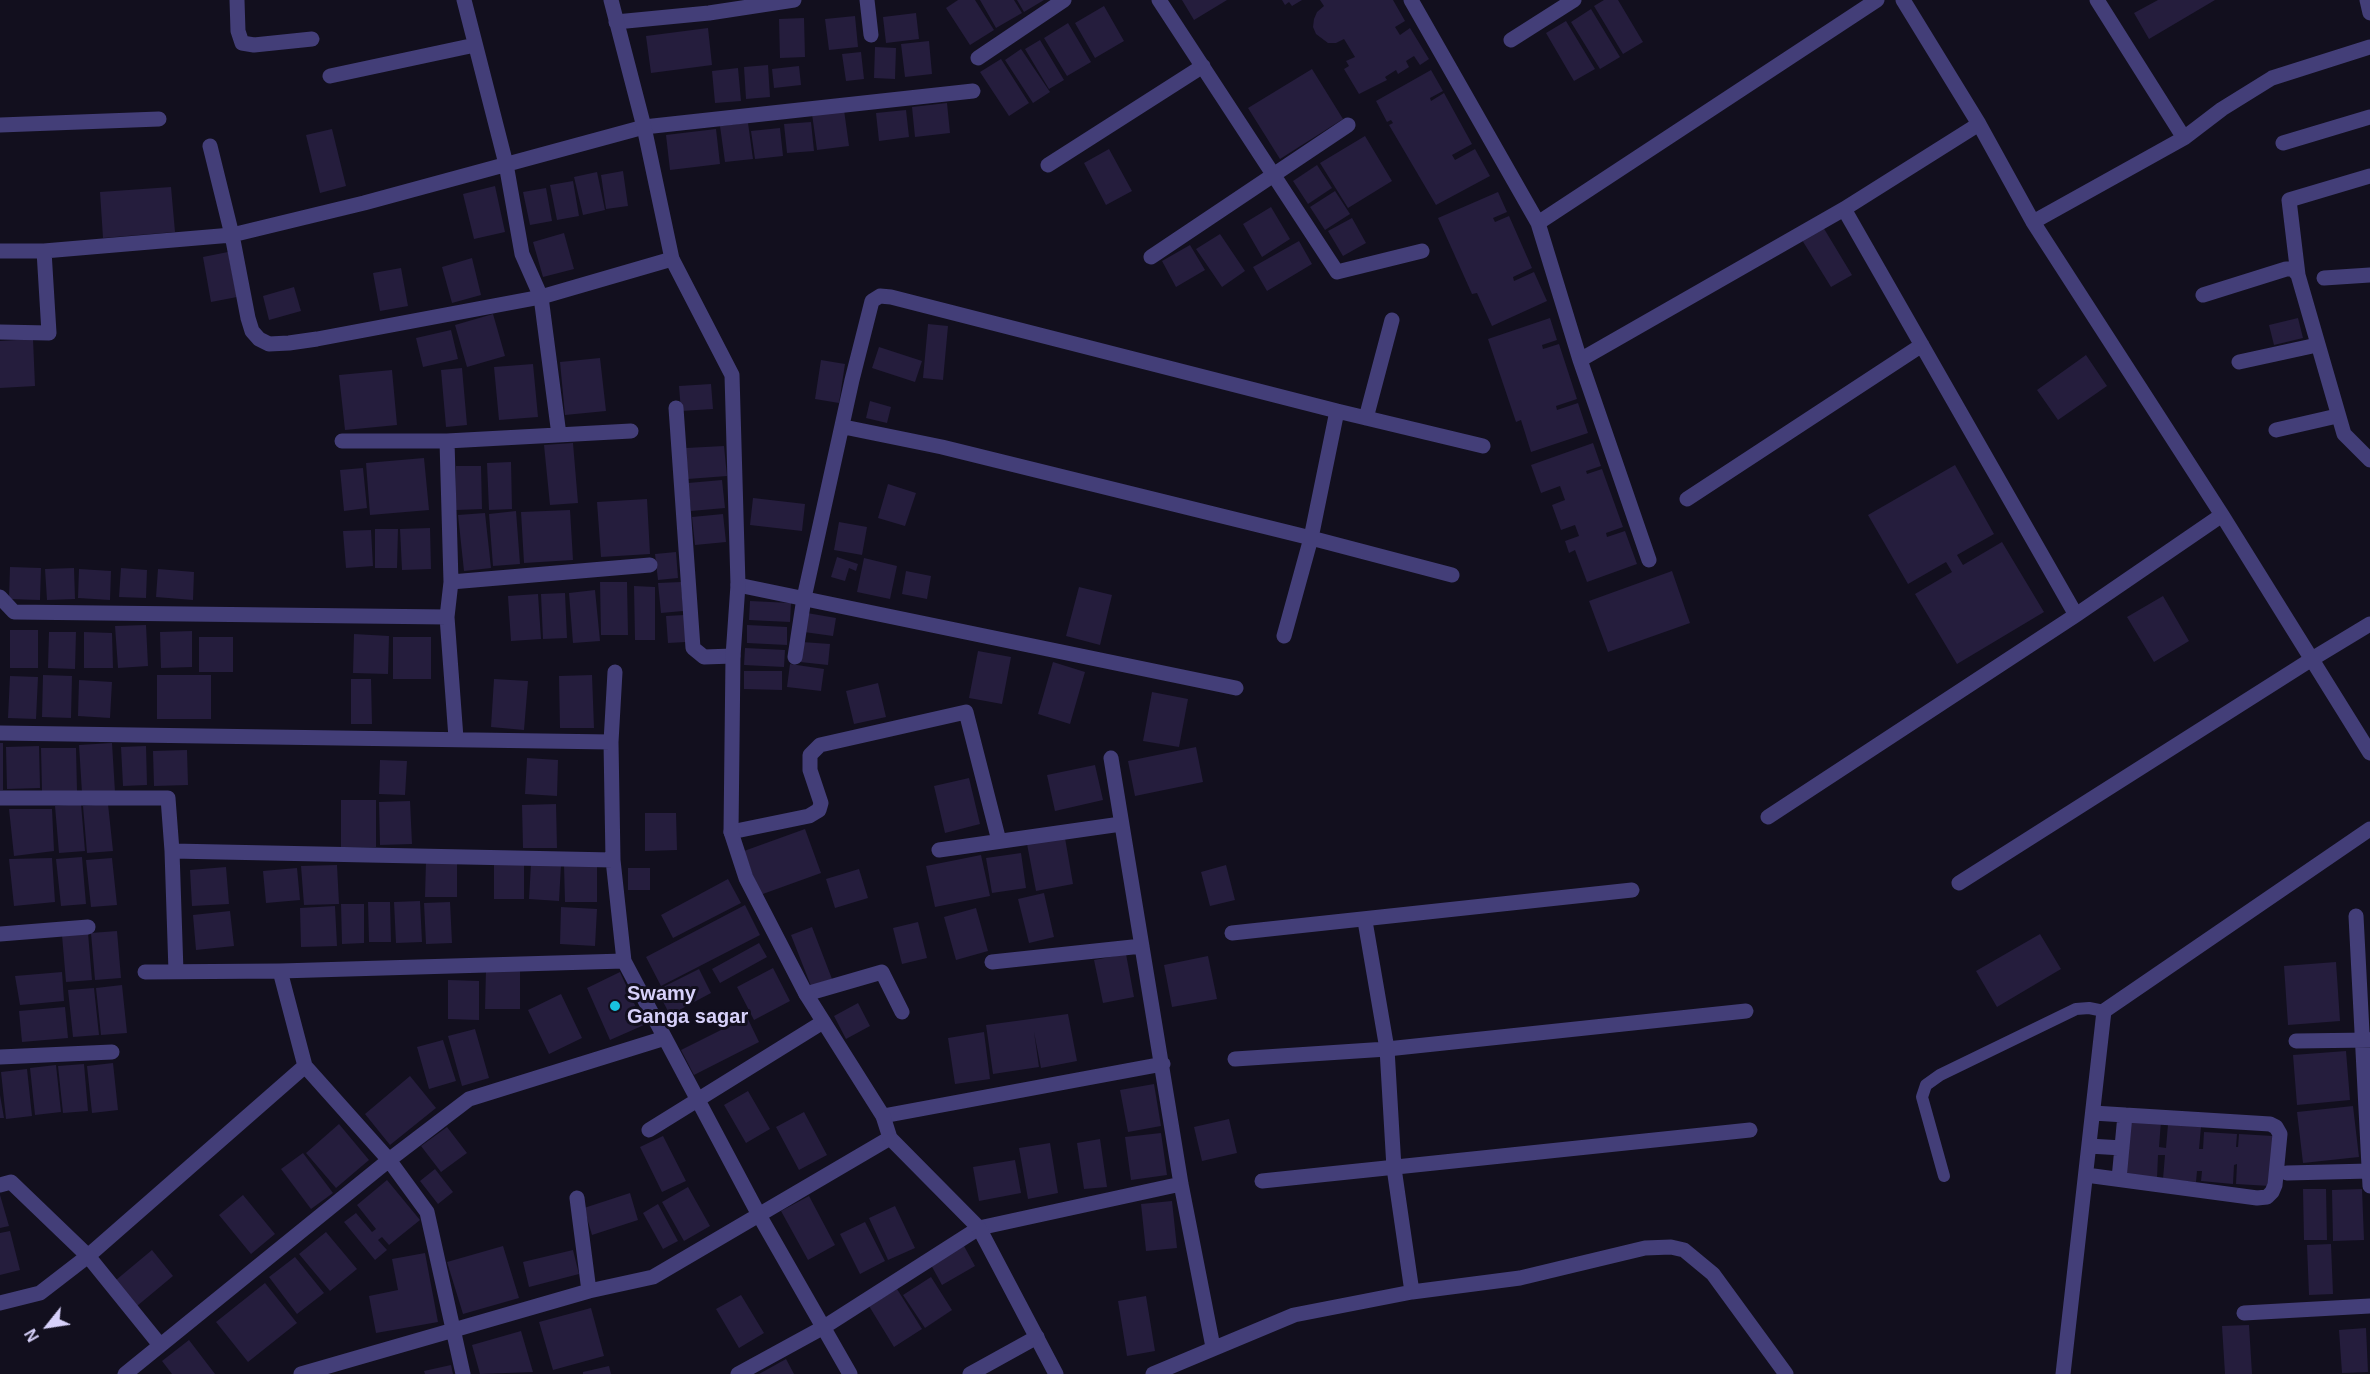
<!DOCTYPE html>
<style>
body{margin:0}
#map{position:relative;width:2370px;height:1374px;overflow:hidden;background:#120f1e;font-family:Arial,sans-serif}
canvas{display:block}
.north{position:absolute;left:18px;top:1296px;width:60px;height:60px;-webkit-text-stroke:4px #120f1e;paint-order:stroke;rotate:240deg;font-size:16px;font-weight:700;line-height:24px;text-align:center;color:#d7d1fa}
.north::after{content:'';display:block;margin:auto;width:21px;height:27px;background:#d7d1fa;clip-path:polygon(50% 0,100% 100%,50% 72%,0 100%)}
</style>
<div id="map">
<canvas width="2370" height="1374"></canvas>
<div class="north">N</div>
</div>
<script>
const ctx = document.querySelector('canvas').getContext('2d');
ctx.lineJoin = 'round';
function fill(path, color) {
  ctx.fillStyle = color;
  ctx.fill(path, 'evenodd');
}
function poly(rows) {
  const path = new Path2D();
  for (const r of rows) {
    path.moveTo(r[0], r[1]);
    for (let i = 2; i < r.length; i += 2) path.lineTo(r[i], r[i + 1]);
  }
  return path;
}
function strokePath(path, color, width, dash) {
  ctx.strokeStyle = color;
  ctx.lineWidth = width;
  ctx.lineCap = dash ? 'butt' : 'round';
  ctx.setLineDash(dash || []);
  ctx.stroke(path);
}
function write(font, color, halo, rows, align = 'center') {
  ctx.font = font + ' Arial,sans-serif';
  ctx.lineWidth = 6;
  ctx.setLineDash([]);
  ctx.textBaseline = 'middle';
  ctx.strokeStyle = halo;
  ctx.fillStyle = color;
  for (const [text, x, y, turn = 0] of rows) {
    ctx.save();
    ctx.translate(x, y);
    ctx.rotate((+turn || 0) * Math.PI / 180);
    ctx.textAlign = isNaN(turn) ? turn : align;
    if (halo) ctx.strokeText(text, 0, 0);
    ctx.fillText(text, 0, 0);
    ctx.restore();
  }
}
const building = poly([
 [958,0,975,0,994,30,970,45,946,8],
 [980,0,1014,0,1022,13,996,28],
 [1017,0,1044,0,1024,12],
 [1182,0,1227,0,1194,20],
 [1282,0,1302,0,1292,6,1289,2,1285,5],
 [1320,0,1393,0,1405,21,1395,27,1400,35,1410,28,1429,59,1420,65,1414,56,1406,61,1409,67,1398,74,1396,70,1385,77,1387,80,1359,94,1344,69,1349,66,1346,61,1355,57,1344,39,1336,43,1328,43,1316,34,1313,27,1314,19,1317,12,1324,6],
 [1604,0,1618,0,1643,42,1623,54,1594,6],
 [2158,0,2215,0,2149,39,2134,13],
 [1104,6,1124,41,1095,58,1075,23],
 [1591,9,1620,57,1600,69,1571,22],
 [916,13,919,39,886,43,883,17],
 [855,16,858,47,829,50,825,19],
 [804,18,805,57,780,58,779,19],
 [1566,21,1595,69,1574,81,1546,33],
 [1068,23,1091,62,1067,76,1044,38],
 [708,28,712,65,651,73,646,36],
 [1040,40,1064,80,1049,89,1025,49],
 [929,41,932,74,905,77,901,44],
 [875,47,896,48,895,79,874,78],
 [1021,49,1050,92,1033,103,1005,60],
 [861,52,864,79,846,81,842,54],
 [1001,59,1029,103,1009,116,980,72],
 [768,65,770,97,746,99,744,67],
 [799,66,801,85,774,88,772,69],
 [738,68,741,101,715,103,712,71],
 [1312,69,1343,119,1280,159,1248,108],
 [1431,70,1443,91,1430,98,1431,101,1444,93,1472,144,1452,155,1455,160,1475,149,1490,176,1436,205,1389,125,1393,123,1391,120,1387,122,1376,101],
 [947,103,950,133,915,137,912,107],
 [844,110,849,146,817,150,812,114],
 [906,110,909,137,879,141,876,113],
 [811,122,814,151,787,153,784,124],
 [748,123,753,159,725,162,720,126],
 [780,128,783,156,755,159,751,131],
 [332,129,346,186,320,193,306,135],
 [716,129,720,164,670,170,666,135],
 [1365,136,1392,181,1348,208,1320,163],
 [1109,149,1132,191,1106,205,1084,163],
 [1317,165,1332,188,1308,204,1293,181],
 [623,171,628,206,606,209,601,175],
 [597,172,605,210,583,215,574,177],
 [573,181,579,216,557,220,550,185],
 [495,186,505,232,474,239,463,194],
 [171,187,175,232,103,238,100,192],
 [546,188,552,221,530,225,523,192],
 [1335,191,1350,214,1325,230,1310,207],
 [1498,192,1507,212,1493,218,1495,222,1509,216,1532,268,1513,277,1514,281,1534,272,1547,301,1492,326,1477,293,1472,294,1438,218],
 [1271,207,1290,239,1262,257,1243,224],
 [1352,218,1366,243,1343,256,1328,231],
 [1823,227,1852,275,1831,287,1802,240],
 [564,233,574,269,543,277,533,242],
 [1220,234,1245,271,1222,287,1196,249],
 [1299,241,1312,264,1267,291,1253,267],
 [1190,245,1205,270,1176,287,1162,261],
 [228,252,237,297,211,302,203,257],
 [472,258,481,295,452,303,442,267],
 [401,268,408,306,380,311,373,273],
 [294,287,301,311,269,320,263,296],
 [493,314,505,356,467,367,455,325],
 [1550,318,1557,340,1542,345,1543,349,1559,344,1577,399,1556,406,1557,410,1578,403,1588,433,1531,452,1521,420,1516,422,1488,339],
 [2298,318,2303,338,2274,345,2269,325],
 [928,324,948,326,943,380,923,378],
 [451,330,458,359,423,367,416,338],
 [33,339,35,386,0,388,0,341],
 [879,347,922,361,915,382,872,368],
 [2086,355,2107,386,2058,420,2037,390],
 [600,358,606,411,565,415,560,362],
 [821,360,845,364,839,403,815,399],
 [533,364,538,417,499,420,494,367],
 [462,368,467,425,446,427,441,370],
 [392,370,397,425,345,430,339,375],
 [711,384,713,409,681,411,679,386],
 [870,401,891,407,887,423,866,418],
 [573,443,578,503,550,505,544,445],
 [1593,443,1601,466,1586,471,1587,474,1602,469,1623,527,1606,533,1607,537,1625,531,1637,564,1587,582,1575,550,1569,553,1565,541,1579,536,1575,525,1561,530,1552,505,1565,500,1560,486,1541,493,1531,465],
 [724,446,727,476,688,479,686,448],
 [424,458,429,510,370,515,366,463],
 [511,462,512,509,489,510,487,463],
 [1955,465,1994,534,1957,555,1963,565,2002,542,2044,612,1957,664,1915,594,1952,572,1946,562,1908,584,1868,515],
 [456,466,481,466,482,509,456,510],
 [363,468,367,508,344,511,340,470],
 [722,480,725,508,691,511,688,483],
 [888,484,916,493,905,526,878,518],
 [753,498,805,504,802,531,750,525],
 [647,499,650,554,601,557,597,502],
 [570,510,573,560,524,563,521,512],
 [516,511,520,564,493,566,489,514],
 [485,513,491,568,464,571,458,515],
 [723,514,726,542,695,545,692,517],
 [839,522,867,527,862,555,834,550],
 [430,528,431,569,402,570,400,529],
 [375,529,398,529,397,568,375,568],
 [371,530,373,566,346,568,343,531],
 [676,552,678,578,658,580,655,554],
 [837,557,858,564,856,571,849,568,845,581,831,577],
 [864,558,897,566,890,599,857,592],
 [10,567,41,568,40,600,9,599],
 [74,568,75,599,47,600,45,569],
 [121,568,147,570,146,598,119,597],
 [79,569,111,571,110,600,78,598],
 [158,569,194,572,193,600,156,597],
 [906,571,931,576,927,599,902,594],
 [1672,571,1690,623,1608,652,1589,601],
 [600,582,627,582,628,635,601,635],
 [681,582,683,611,661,613,658,583],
 [634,586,655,587,655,640,635,640],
 [1079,587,1112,595,1100,645,1066,636],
 [595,590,600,641,573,643,569,593],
 [565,593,567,638,543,639,541,594],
 [538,594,541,639,511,641,508,596],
 [2163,596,2189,641,2154,662,2127,617],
 [750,601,791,603,790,622,749,620],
 [807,613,836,618,833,636,804,632],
 [684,615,686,642,668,643,666,616],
 [146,625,148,666,118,668,115,626],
 [747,625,787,627,787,645,747,643],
 [10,630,38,630,38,668,10,668],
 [192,631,192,667,161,668,160,632],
 [49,632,76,632,75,669,48,668],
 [84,632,112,633,113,668,84,668],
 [354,634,389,636,388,674,353,673],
 [199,637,233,637,233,672,199,672],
 [393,637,431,637,431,679,393,679],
 [802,642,830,644,828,665,800,662],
 [745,648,785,650,784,667,744,665],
 [978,651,1011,657,1002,704,969,698],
 [1053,662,1085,672,1070,724,1038,714],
 [790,664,824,669,821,691,787,687],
 [744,671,782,671,782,690,744,689],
 [43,675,72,676,71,718,42,717],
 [157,675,211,675,211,719,157,719],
 [592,675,594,728,560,728,559,676],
 [10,676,38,677,36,719,8,718],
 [351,679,371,679,372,724,351,724],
 [494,679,528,681,524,730,491,727],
 [79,680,112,682,110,718,78,716],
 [878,683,886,717,854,724,846,691],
 [1152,692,1188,699,1179,747,1143,741],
 [0,743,3,743,3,790,0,790],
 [112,743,115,792,82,793,79,745],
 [39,746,40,788,7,789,6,747],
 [146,746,147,785,123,786,121,747],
 [1196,747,1203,782,1135,796,1128,761],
 [41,748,76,748,77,791,42,791],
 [187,750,188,785,154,786,153,751],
 [527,758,558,760,557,796,525,794],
 [380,760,407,761,405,795,379,794],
 [1095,765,1103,800,1055,811,1047,775],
 [969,778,980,824,945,833,934,786],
 [341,800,376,800,376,847,341,847],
 [410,801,412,844,380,845,379,802],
 [81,804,85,851,59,853,55,806],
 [108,804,113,851,87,853,83,806],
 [556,804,557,848,523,848,522,805],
 [9,809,52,809,54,851,14,856],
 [645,813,676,813,677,850,645,851],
 [805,829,821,873,760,895,744,851],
 [1065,838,1073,884,1036,891,1027,844],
 [1021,853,1026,888,992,893,986,858],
 [981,855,990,896,935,907,926,866],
 [82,857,86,904,61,906,56,859],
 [52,858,55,902,14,906,9,859],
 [112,858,117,905,91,907,86,860],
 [426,861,457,861,457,897,425,897],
 [494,862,524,862,524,899,494,899],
 [531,864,561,865,559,901,529,899],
 [337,865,339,904,304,905,301,866],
 [564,865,597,865,597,902,565,902],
 [1226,865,1235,900,1210,906,1201,872],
 [226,867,229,904,192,906,190,870],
 [297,868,300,900,266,903,263,871],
 [628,868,650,868,650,890,628,890],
 [859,869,868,898,835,908,826,879],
 [728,879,741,903,673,938,661,915],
 [1044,893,1054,937,1029,943,1018,899],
 [420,901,422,942,396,943,394,902],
 [368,902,390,902,391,942,369,942],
 [450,902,452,943,426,944,424,903],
 [341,904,364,904,364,943,342,944],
 [745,905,760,935,661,986,646,957],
 [335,906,337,946,301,947,300,908],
 [561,907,597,909,595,946,560,944],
 [976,908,988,951,956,960,944,917],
 [230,911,234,946,196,950,193,915],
 [918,922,927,958,902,964,893,928],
 [812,927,832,979,811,986,791,935],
 [117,931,121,978,95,980,91,933],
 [88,933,92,980,66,982,62,935],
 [2040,934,2061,969,1997,1007,1976,971],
 [759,943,767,957,720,983,712,969],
 [1126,954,1134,997,1103,1003,1094,960],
 [1208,956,1217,999,1172,1007,1164,965],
 [2336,962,2340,1021,2288,1025,2284,966],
 [773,968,790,1001,754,1020,737,987],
 [699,969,711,993,670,1015,657,990],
 [486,970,520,971,520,1009,485,1009],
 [62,972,64,1001,20,1005,15,976],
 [620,972,644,1025,610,1040,587,988],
 [448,980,479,981,479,1020,448,1019],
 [122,985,127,1033,101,1035,96,988],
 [94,988,99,1035,73,1037,68,990],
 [561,994,582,1038,549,1054,528,1010],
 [858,1003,870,1026,846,1039,834,1016],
 [65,1007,68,1038,22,1042,19,1011],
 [1068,1014,1077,1061,1041,1068,1034,1032,1039,1067,993,1074,986,1025],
 [747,1017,759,1042,694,1075,681,1050],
 [475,1029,489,1078,462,1086,448,1036],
 [984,1032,990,1079,955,1084,948,1038],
 [443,1040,456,1081,429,1089,417,1047],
 [2346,1051,2350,1100,2297,1105,2293,1055],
 [113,1063,118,1110,92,1113,87,1066],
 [84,1064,88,1111,63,1113,58,1066],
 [56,1065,61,1112,35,1115,30,1068],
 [27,1069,32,1116,6,1119,1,1072],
 [410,1076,436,1108,390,1145,365,1114],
 [1154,1084,1161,1126,1128,1132,1120,1090],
 [748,1091,770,1129,746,1143,724,1105],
 [0,1095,4,1118,0,1118],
 [2353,1106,2359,1157,2303,1163,2297,1112],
 [804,1112,827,1155,799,1170,776,1127],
 [1229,1119,1237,1153,1202,1161,1194,1127],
 [2127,1119,2161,1121,2159,1147,2166,1148,2168,1124,2201,1127,2199,1149,2203,1149,2204,1132,2237,1134,2236,1147,2238,1147,2239,1134,2273,1136,2270,1186,2236,1184,2237,1164,2234,1165,2233,1184,2201,1181,2202,1171,2197,1171,2196,1182,2163,1179,2165,1155,2158,1155,2157,1179,2123,1176],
 [339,1124,369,1160,336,1188,306,1153],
 [447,1127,467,1153,441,1172,421,1146],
 [1161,1133,1167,1175,1131,1180,1125,1137],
 [663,1136,686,1181,662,1192,640,1147],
 [1100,1139,1107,1187,1084,1189,1077,1143],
 [1050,1143,1058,1193,1028,1199,1019,1148],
 [303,1153,333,1193,311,1209,281,1169],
 [1015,1160,1021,1193,979,1201,973,1167],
 [435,1169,453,1192,438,1204,420,1181],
 [387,1180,420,1220,389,1245,382,1237,378,1240,387,1250,375,1260,344,1222,356,1213,372,1232,376,1229,357,1205],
 [688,1187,710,1226,684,1241,662,1202],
 [2303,1189,2326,1189,2327,1240,2304,1240],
 [2362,1189,2364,1240,2333,1241,2332,1190],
 [630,1193,638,1220,592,1235,584,1208],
 [0,1195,9,1226,0,1228],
 [243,1195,275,1234,251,1254,219,1215],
 [809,1196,835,1245,808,1260,781,1211],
 [1172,1201,1177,1248,1146,1251,1141,1204],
 [658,1204,678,1241,663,1249,643,1213],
 [895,1206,915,1248,888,1260,869,1218],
 [865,1222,885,1261,860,1274,840,1234],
 [10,1231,20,1270,0,1275,0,1233],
 [326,1232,357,1269,330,1291,299,1254],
 [2331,1244,2333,1294,2309,1295,2307,1245],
 [503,1246,519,1298,463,1314,447,1262],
 [964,1246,975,1266,942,1285,931,1265],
 [152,1250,173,1276,137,1306,116,1280],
 [573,1250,579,1274,529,1287,523,1262],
 [425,1253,438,1322,376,1333,369,1296,398,1290,392,1259],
 [295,1257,324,1293,297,1314,269,1277],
 [931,1277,952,1310,925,1328,903,1295],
 [265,1283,297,1323,248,1362,216,1322],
 [897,1289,922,1329,894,1347,869,1306],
 [741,1295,764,1333,739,1348,716,1309],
 [1146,1296,1155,1351,1127,1356,1118,1301],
 [591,1308,604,1356,553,1370,539,1322],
 [2249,1325,2252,1374,2225,1374,2222,1326],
 [2366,1328,2368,1372,2342,1373,2339,1330],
 [521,1331,533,1372,480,1374,472,1345],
 [189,1340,215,1374,172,1374,162,1361],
 [786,1359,794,1374,759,1374],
 [451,1365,453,1374,425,1374,424,1371],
 [609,1366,611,1374,583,1374,583,1372]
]);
const service = poly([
 [1944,1176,1922,1097,1926,1085,1940,1075,2076,1009,2089,1008,2104,1011]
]);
const minor = poly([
 [237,0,238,31,242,43,254,45,312,39],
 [464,0,506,164,522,254,541,297,559,435],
 [867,0,871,35],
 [1159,0,1337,272,1422,251],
 [1411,0,1538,223,1580,360,1649,560],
 [1903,0,1979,124,2033,222,2222,515,2370,753],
 [2097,0,2184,138],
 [2367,0,2370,13],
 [616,22,709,13,794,0],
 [1511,40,1574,0],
 [978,58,1064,0],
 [330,76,475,45],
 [0,125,159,119],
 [2283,143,2370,117],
 [210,146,232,235,248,318,252,331,259,339,269,344,289,343,317,339,541,297,672,259],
 [1048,165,1203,66],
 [1844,209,2076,615],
 [2033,222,2184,138,2222,109,2272,78,2370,47],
 [1538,223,1877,0],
 [0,251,44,251,232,235,364,203,644,127,973,91],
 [1151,257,1348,125],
 [2298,275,2289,200,2370,176],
 [2324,278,2370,275],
 [2203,295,2286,269,2293,269,2298,275,2344,434,2370,460],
 [0,332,49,333,44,251],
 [1580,360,1844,209,1979,124],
 [2239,362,2317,345],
 [676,408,693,648,704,657,733,656],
 [1337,411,1483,446],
 [1366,418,1392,320],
 [2276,430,2337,416],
 [342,441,447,441,631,431],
 [447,441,451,582,447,617,456,738],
 [1687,499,1922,345],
 [451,582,650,565],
 [738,585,1236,688],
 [0,597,14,612,447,617],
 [1284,636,1311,538,1452,575],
 [795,657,804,598,852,380,872,301,880,296,891,297,1337,411,1311,538,942,447,844,427],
 [615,672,611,742,613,860,624,961,759,1215,850,1374],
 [0,733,611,742],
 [1111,758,1181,1184,1213,1347],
 [0,798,168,798,172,851,176,972],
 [1768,817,2076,615,2222,515],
 [731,832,809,816,819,810,821,803,810,770,810,755,820,745,966,712,999,841],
 [939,850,1121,824],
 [172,851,613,860],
 [1959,883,2312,659,2370,624],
 [2356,916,2370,1186],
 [1365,921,1387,1049,1394,1168,1412,1292],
 [1232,933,1632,890],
 [0,934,88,927],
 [992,962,1142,946],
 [280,971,305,1066,389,1160,427,1212,463,1374],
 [145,972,280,971,624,961],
 [806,994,882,972,902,1012],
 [2296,1041,2370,1040],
 [0,1057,112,1052],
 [1235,1059,1387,1049,1746,1011],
 [883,1116,1163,1064],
 [649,1130,823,1022],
 [2089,1146,2122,1148],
 [2287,1173,2370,1171],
 [2086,1175,2257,1198,2267,1197,2272,1192,2275,1185,2280,1134,2276,1127,2270,1124,2093,1113],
 [2119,1179,2125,1115],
 [1262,1181,1750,1130],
 [0,1185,11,1182,88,1256,160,1345],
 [577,1198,589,1291],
 [0,1303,40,1293,88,1256,305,1066],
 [2244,1313,2370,1306],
 [125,1374,389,1160,469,1099,665,1038],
 [301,1374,589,1291,653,1277,890,1138],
 [738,1374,824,1327,979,1228,1181,1184],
 [970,1374,1037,1337],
 [1153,1374,1294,1315,1412,1292,1520,1278,1645,1248,1671,1247,1684,1250,1713,1274,1786,1374],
 [2063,1374,2104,1011,2370,829]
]);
const tertiary = poly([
 [611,0,644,127,672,259,732,375,738,585,733,656,731,832,746,878,806,994,883,1116,890,1138,979,1228,1056,1374]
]);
const markers = [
 [615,1006,6,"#18c2df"]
];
const poiNames = [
 ["Swamy",627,994],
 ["Ganga sagar",627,1017]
];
fill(building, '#251d3d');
strokePath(service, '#433e78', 12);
strokePath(minor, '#433e78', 15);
strokePath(tertiary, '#433e78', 15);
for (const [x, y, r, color] of markers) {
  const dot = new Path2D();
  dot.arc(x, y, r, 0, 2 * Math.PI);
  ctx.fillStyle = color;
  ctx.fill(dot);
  strokePath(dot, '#120f1e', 2);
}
write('bold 20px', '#d7d1fa', '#120f1e', poiNames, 'left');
</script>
